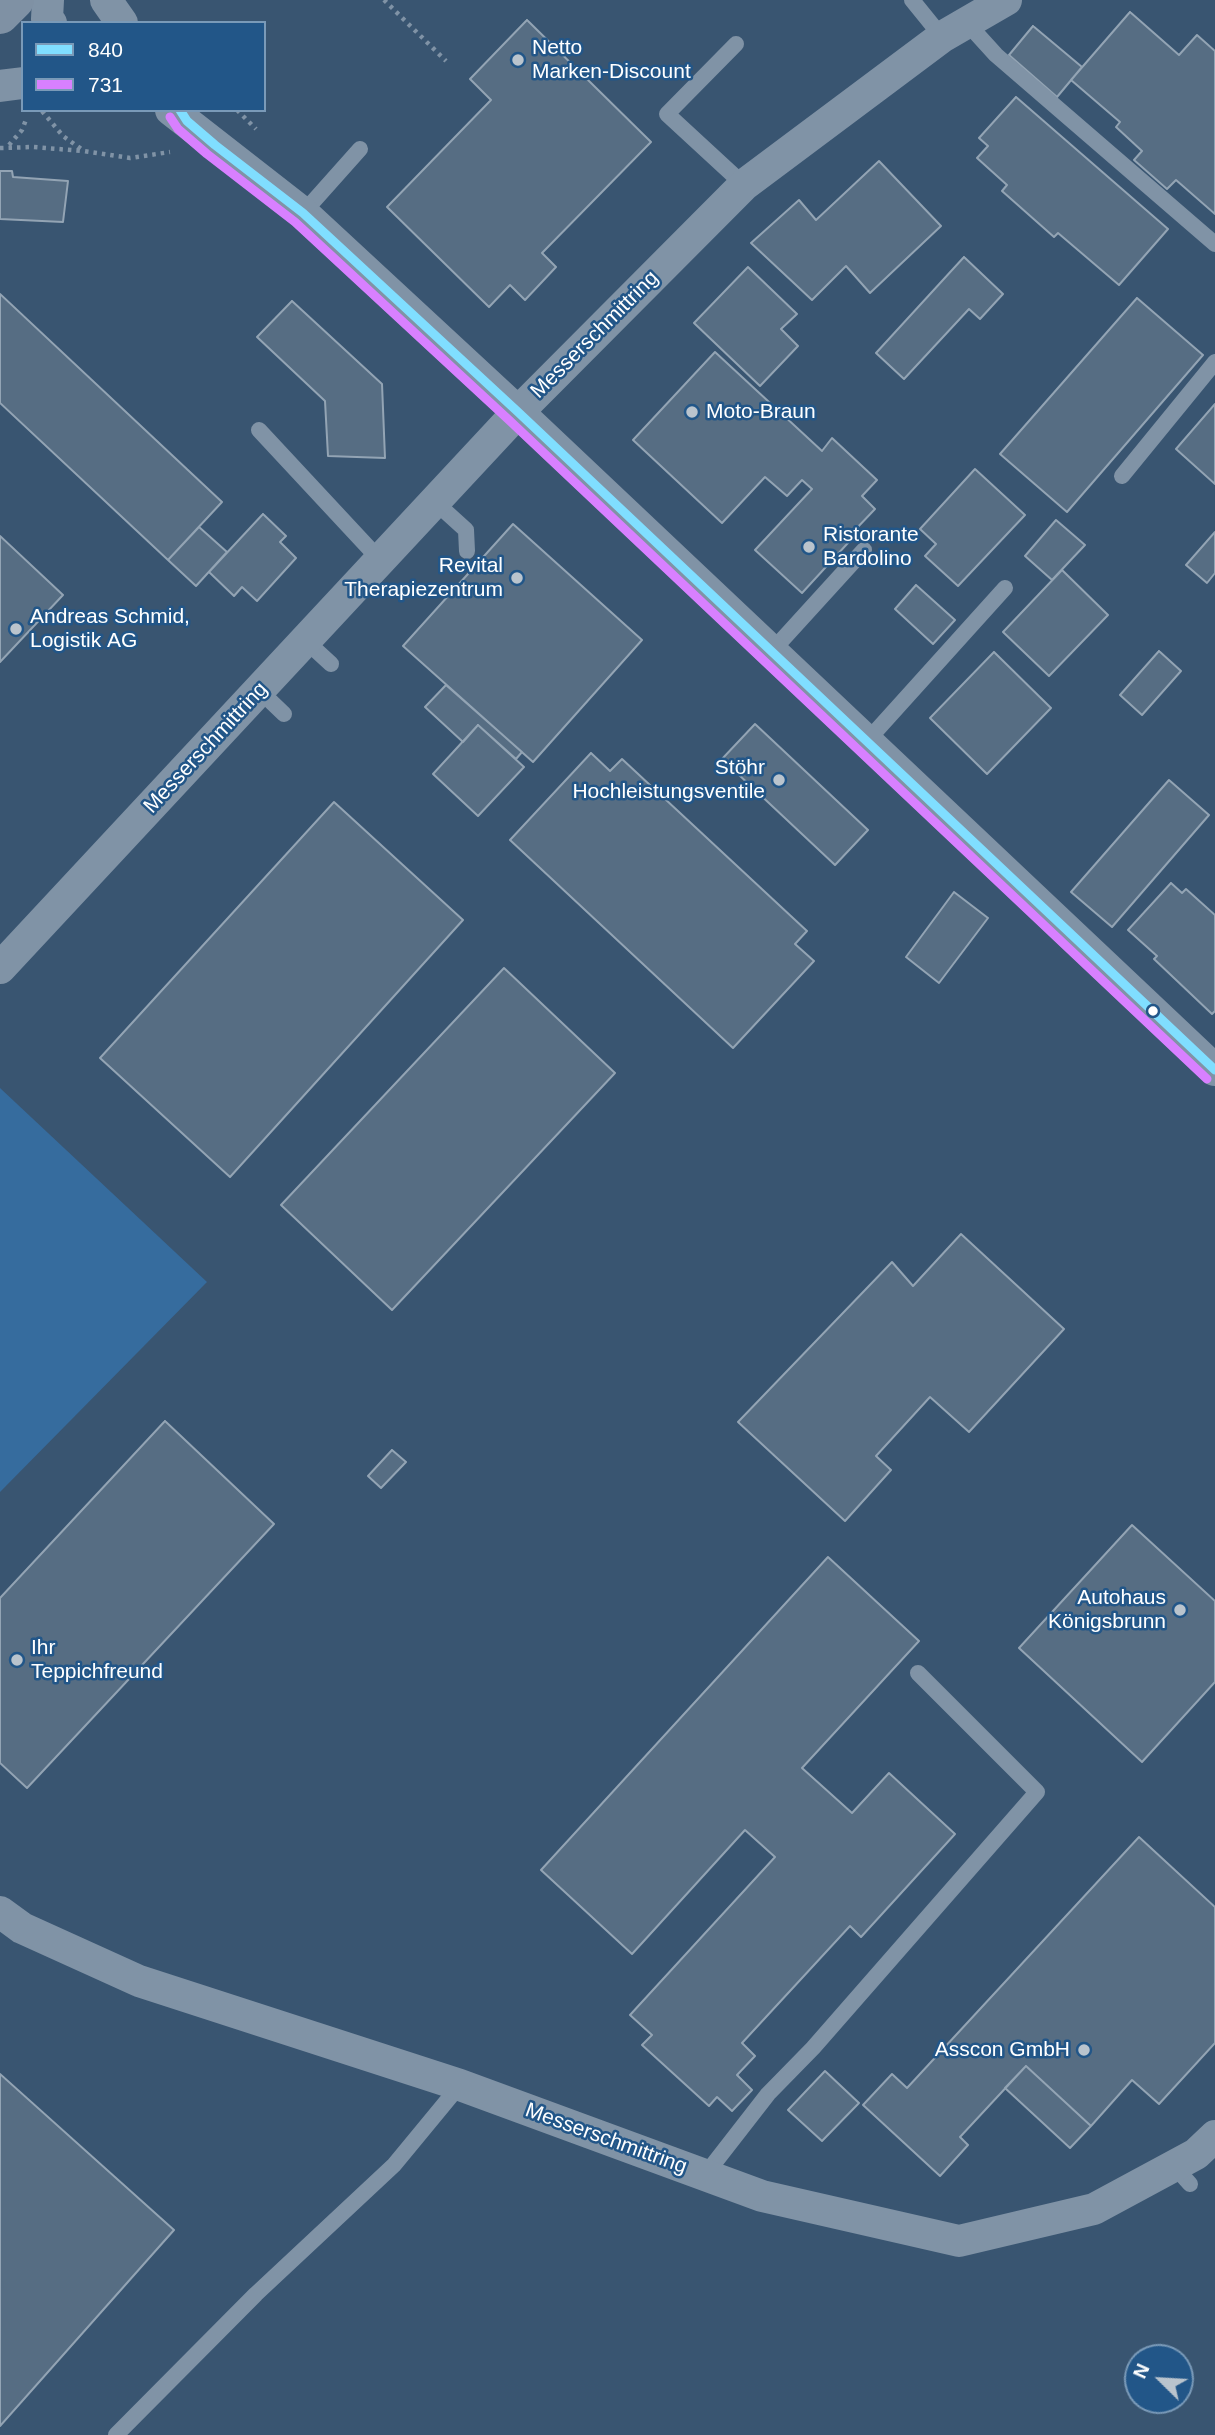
<!DOCTYPE html>
<meta charset="utf-8">
<style>
body{margin:0}
#map{position:relative;width:1215px;height:2435px;overflow:hidden;background:#395571;font-family:Helvetica,sans-serif}
canvas{display:block}
.legend{position:absolute;left:21px;top:21px;width:245px;height:91px;box-sizing:border-box;background:#225688;border:2px solid #7a9ab8;margin:0;padding:9px 12px;list-style:none;font-size:21px;color:#fff}
.legend li{display:flex;align-items:center;gap:14px;height:35px}
.legend b{width:35px;border:2px solid #7a9ab8}
.north{position:absolute;left:1124px;top:2344px;width:70px;height:70px;box-sizing:border-box;background:#225688;border:2px solid #7a9ab8;border-radius:50%;rotate:294deg;font-size:19px;font-weight:700;line-height:28px;text-align:center;color:#fff}
.north::after{content:'';display:block;margin:auto;width:24px;height:32px;background:#bac4cd;clip-path:polygon(50% 0,100% 100%,50% 72%,0 100%)}
</style>
<div id="map">
<canvas width="1215" height="2435"></canvas>
<ul class="legend">
<li><b style="height:9px;background:#80deff"></b>840</li>
<li><b style="height:9px;background:#d880ff"></b>731</li>
</ul>
<div class="north">N</div>
</div>
<script>
const ctx = document.querySelector('canvas').getContext('2d');
ctx.lineJoin = 'round';
function fill(path, color) {
  ctx.fillStyle = color;
  ctx.fill(path, 'evenodd');
}
function poly(rows) {
  const path = new Path2D();
  for (const r of rows) {
    path.moveTo(r[0], r[1]);
    for (let i = 2; i < r.length; i += 2) path.lineTo(r[i], r[i + 1]);
  }
  return path;
}
function strokePath(path, color, width, dash) {
  ctx.strokeStyle = color;
  ctx.lineWidth = width;
  ctx.lineCap = dash ? 'butt' : 'round';
  ctx.setLineDash(dash || []);
  ctx.stroke(path);
}
function write(font, color, halo, rows, align = 'center') {
  ctx.font = font + ' Helvetica,sans-serif';
  ctx.lineWidth = 5;
  ctx.setLineDash([]);
  ctx.textBaseline = 'middle';
  ctx.strokeStyle = halo;
  ctx.fillStyle = color;
  for (const [text, x, y, turn = 0] of rows) {
    ctx.save();
    ctx.translate(x, y);
    ctx.rotate((+turn || 0) * Math.PI / 180);
    ctx.textAlign = isNaN(turn) ? turn : align;
    if (halo) ctx.strokeText(text, 0, 0);
    ctx.fillText(text, 0, 0);
    ctx.restore();
  }
}
const green = poly([
 [0,1088,207,1282,0,1492]
]);
const building = poly([
 [1130,12,1179,55,1197,35,1215,51,1215,214,1176,180,1167,189,1134,160,1142,151,1116,127,1120,122,1071,80,1130,12],
 [527,20,651,142,542,253,556,267,525,300,510,285,489,307,387,207,491,100,470,79,527,20],
 [1033,26,1082,67,1057,97,1009,55,1033,26],
 [1016,97,1168,229,1119,285,1058,233,1054,237,1002,191,1007,185,977,158,988,146,979,138,1016,97],
 [879,161,941,226,870,293,846,266,812,300,751,243,799,200,816,220,879,161],
 [0,171,12,171,13,177,68,181,63,222,0,219,0,171],
 [964,257,1003,294,980,319,969,309,904,379,876,353,964,257],
 [748,267,797,314,781,329,798,346,760,386,694,323,748,267],
 [0,294,222,502,168,560,0,403,0,294],
 [1137,298,1203,355,1067,512,1000,454,1137,298],
 [292,301,382,384,385,458,328,456,325,401,257,337,292,301],
 [715,352,822,451,832,438,877,480,862,496,875,509,855,530,858,532,802,593,755,550,812,489,802,480,787,496,765,477,722,523,633,440,715,352],
 [1215,404,1215,484,1176,449,1215,404],
 [975,469,1025,515,958,586,925,556,936,544,920,529,975,469],
 [263,514,286,536,280,542,296,558,257,601,242,587,234,596,209,572,263,514],
 [1056,520,1085,545,1052,580,1025,556,1056,520],
 [513,524,642,640,533,762,403,646,513,524],
 [199,527,227,552,196,586,168,560,199,527],
 [1215,532,1215,573,1207,583,1186,565,1215,532],
 [0,536,63,595,0,662,0,536],
 [1062,570,1108,615,1049,676,1003,632,1062,570],
 [916,585,955,620,933,644,895,609,916,585],
 [1159,651,1181,671,1142,715,1120,695,1159,651],
 [994,652,1051,708,987,774,930,718,994,652],
 [446,685,522,752,516,759,478,725,463,742,425,707,446,685],
 [755,724,868,830,835,865,722,759,755,724],
 [478,725,524,767,478,816,433,774,478,725],
 [591,753,610,771,622,759,807,931,795,944,814,961,733,1048,510,840,591,753],
 [1169,780,1209,815,1112,927,1071,892,1169,780],
 [334,802,463,920,230,1177,100,1058,334,802],
 [1171,883,1182,893,1186,889,1215,915,1215,1011,1212,1014,1154,959,1157,956,1128,930,1171,883],
 [954,892,988,918,939,983,906,957,954,892],
 [504,968,615,1073,392,1310,281,1205,504,968],
 [961,1234,1064,1329,969,1432,930,1397,876,1456,891,1470,845,1521,738,1422,892,1262,913,1286,961,1234],
 [165,1421,274,1524,27,1788,0,1763,0,1598,165,1421],
 [392,1450,406,1462,381,1488,368,1476,392,1450],
 [1132,1525,1215,1601,1215,1682,1142,1762,1019,1648,1132,1525],
 [828,1557,919,1641,802,1768,852,1813,889,1773,955,1834,861,1937,850,1926,742,2043,755,2056,737,2075,752,2090,732,2111,717,2097,709,2106,642,2045,652,2035,630,2015,775,1857,745,1830,632,1954,541,1870,828,1557],
 [1139,1837,1215,1907,1215,2043,1159,2104,1132,2080,1091,2126,1026,2066,960,2137,968,2145,940,2176,863,2105,892,2074,907,2088,1139,1837],
 [1026,2066,1091,2126,1070,2148,1005,2088,1026,2066],
 [825,2071,859,2103,822,2141,788,2110,825,2071],
 [0,2074,174,2230,0,2426,0,2074]
]);
const path = poly([
 [384,0,446,61],
 [237,110,256,129],
 [42,111,63,136,84,151,130,158,170,152],
 [9,145,22,130,27,117],
 [0,148,33,147,83,151]
]);
const lane = poly([
 [912,0,942,37],
 [966,22,996,55,1215,244],
 [736,44,667,114,744,185],
 [303,213,360,149],
 [259,430,380,560],
 [1122,476,1215,362],
 [434,501,466,530,467,551],
 [306,641,331,664],
 [772,651,864,550],
 [260,691,284,714],
 [867,741,1005,588],
 [1174,2166,1190,2184],
 [705,2175,768,2094,813,2048,1037,1792,918,1673],
 [116,2435,256,2294,394,2165,460,2085]
]);
const street = poly([
 [48,0,47,19,51,23],
 [106,0,122,23],
 [0,86,23,83],
 [171,110,303,213,518,412,1215,1070],
 [0,968,518,412,744,185,942,37,1006,0],
 [0,1912,22,1928,139,1981,460,2085,762,2196,959,2241,1094,2209,1196,2154,1215,2136]
]);
const primary = poly([
 [0,15,15,0]
]);
const bus1 = poly([
 [180,110,187,121,215,145,303,213,518,412,1215,1070]
]);
const bus2 = poly([
 [170,117,178,129,207,154,295,222,510,421,1207,1079]
]);
const markers = [
 [518,60,7,"#bac4cd"],
 [692,412,7,"#bac4cd"],
 [809,547,7,"#bac4cd"],
 [517,578,7,"#bac4cd"],
 [16,629,7,"#bac4cd"],
 [779,780,7,"#bac4cd"],
 [1153,1011,6,"#fff"],
 [1180,1610,7,"#bac4cd"],
 [17,1660,7,"#bac4cd"],
 [1084,2050,7,"#bac4cd"]
];
const poiNames = [
 ["Netto",532,48],
 ["Marken-Discount",532,72],
 ["Moto-Braun",706,412],
 ["Ristorante",823,535],
 ["Bardolino",823,559],
 ["Revital",503,566,"right"],
 ["Therapiezentrum",503,590,"right"],
 ["Andreas Schmid,",30,617],
 ["Logistik AG",30,641],
 ["Stöhr",765,768,"right"],
 ["Hochleistungsventile",765,792,"right"],
 ["Autohaus",1166,1598,"right"],
 ["Königsbrunn",1166,1622,"right"],
 ["Ihr",31,1648],
 ["Teppichfreund",31,1672],
 ["Asscon GmbH",1070,2050,"right"]
];
const streetNames = [
 ["Messerschmittring",595,335,-45],
 ["Messerschmittring",206,748,-47],
 ["Messerschmittring",606,2139,20]
];
fill(green, '#366c9e');
fill(building, '#566d83');
strokePath(building, '#93a4b4', 2);
strokePath(path, '#8093a6', 4.5, [3.5, 5]);
strokePath(lane, '#8093a6', 16);
strokePath(street, '#8093a6', 32);
strokePath(primary, '#7f91a4', 38);
strokePath(bus1, '#80deff', 9);
strokePath(bus2, '#d880ff', 9);
for (const [x, y, r, color] of markers) {
  const dot = new Path2D();
  dot.arc(x, y, r, 0, 2 * Math.PI);
  ctx.fillStyle = color;
  ctx.fill(dot);
  strokePath(dot, '#225688', 2.5);
}
write('21px', '#fff', '#225688', poiNames, 'left');
write('21px', '#fff', '#225688', streetNames);
</script>
